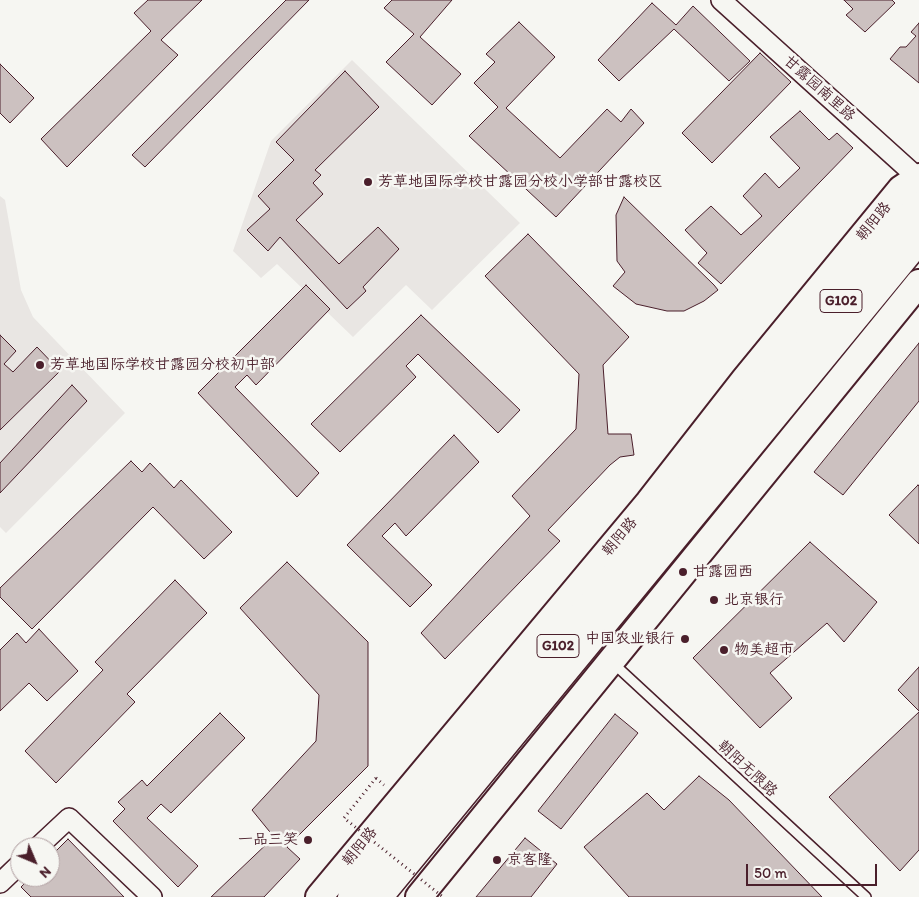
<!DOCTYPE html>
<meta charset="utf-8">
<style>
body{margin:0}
#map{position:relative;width:919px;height:897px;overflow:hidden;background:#f6f6f2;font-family:Itim,sans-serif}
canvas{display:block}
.north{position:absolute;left:10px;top:837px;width:50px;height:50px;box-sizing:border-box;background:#f6f6f2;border:1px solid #b1a0a2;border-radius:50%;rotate:135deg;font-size:14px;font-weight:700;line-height:20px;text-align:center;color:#4a1f2b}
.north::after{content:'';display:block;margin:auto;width:18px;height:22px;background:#4a1f2b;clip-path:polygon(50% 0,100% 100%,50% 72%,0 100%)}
.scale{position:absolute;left:746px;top:864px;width:131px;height:22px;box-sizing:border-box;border:2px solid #4a1f2b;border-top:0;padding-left:6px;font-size:15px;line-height:18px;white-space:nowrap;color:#4a1f2b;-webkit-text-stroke:4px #f6f6f2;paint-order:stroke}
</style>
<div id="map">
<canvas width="919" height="897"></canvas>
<div class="north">N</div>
<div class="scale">50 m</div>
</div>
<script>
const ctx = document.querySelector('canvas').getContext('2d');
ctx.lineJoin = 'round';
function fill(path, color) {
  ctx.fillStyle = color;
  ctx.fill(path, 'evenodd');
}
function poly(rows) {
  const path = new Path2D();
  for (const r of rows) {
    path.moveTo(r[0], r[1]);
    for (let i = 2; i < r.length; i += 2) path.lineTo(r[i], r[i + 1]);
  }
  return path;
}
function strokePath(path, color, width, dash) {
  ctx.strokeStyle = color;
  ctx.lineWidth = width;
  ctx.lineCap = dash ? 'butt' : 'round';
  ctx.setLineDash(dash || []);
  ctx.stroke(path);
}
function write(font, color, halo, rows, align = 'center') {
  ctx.font = font + ' Itim,"LXGW WenKai TC",sans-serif';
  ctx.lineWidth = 5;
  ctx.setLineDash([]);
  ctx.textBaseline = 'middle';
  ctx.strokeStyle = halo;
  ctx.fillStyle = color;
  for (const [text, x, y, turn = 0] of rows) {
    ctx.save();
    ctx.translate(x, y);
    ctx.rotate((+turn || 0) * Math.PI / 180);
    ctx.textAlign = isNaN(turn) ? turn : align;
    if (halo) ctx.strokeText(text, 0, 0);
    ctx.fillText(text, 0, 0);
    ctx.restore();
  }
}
const built = poly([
 [352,60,520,223,432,310,406,285,353,337,277,264,261,278,233,251,271,141],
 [0,196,5,200,21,290,33,317,125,413,6,533,0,527]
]);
const building = poly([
 [148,0,202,0,161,40,178,55,67,167,41,139,151,31,134,13,148,0],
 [286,0,309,0,145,167,132,155,286,0],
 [392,0,452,0,420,37,461,74,432,105,386,62,414,34,384,8,392,0],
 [844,0,892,0,895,3,865,32,846,15,853,9,844,0],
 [652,3,676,25,693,6,750,61,729,81,674,29,619,81,598,60,652,3],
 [519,22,555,57,506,108,560,158,607,109,621,122,631,109,644,123,556,217,469,136,498,107,474,83,495,62,486,54,519,22],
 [919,23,919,83,890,59,900,47,906,47,916,36,911,32,919,23],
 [760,53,791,82,712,163,682,133,760,53],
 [0,64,34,98,10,123,0,113,0,64],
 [345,71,379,107,315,170,321,175,313,183,323,194,296,220,339,264,378,227,399,249,363,287,366,291,347,309,280,237,268,251,247,230,270,209,258,196,294,160,276,142,345,71],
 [800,111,829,140,837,133,853,148,721,284,698,263,707,253,685,230,711,206,741,235,762,216,743,196,765,173,779,188,800,168,770,137,800,111],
 [624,197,714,285,718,290,704,301,684,311,667,311,636,304,613,286,625,272,617,261,616,215,624,197],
 [528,234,629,337,603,365,608,434,631,434,634,455,620,457,610,465,548,530,560,541,445,659,421,633,530,516,512,496,576,429,579,374,485,276,528,234],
 [306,285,330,309,256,385,247,375,235,387,319,473,297,497,198,393,306,285],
 [421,315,520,410,498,433,418,354,406,366,416,377,340,452,311,424,421,315],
 [0,335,16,351,4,364,13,372,37,347,60,371,0,430,0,335],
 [919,343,919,401,843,495,814,472,919,343],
 [72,385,87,401,0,493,0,463,72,385],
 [454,435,479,462,406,536,395,523,382,536,432,585,410,607,347,545,454,435],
 [131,461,142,472,150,463,174,488,181,480,232,532,204,559,153,507,32,629,0,597,0,588,131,461],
 [918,485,919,486,919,544,889,515,918,485],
 [810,542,877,602,844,642,827,623,770,673,792,698,760,728,693,658,810,542],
 [287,562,368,642,368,766,287,847,300,859,264,897,211,897,274,837,252,810,316,741,319,695,240,608,287,562],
 [175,580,207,613,127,694,135,702,56,783,25,751,103,670,95,662,175,580],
 [39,629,78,671,47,701,29,683,0,711,0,650,17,633,26,643,39,629],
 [919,667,919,711,898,690,919,667],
 [919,712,919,850,900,871,829,797,919,712],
 [220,713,245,738,171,813,161,804,147,818,198,866,178,887,113,821,125,809,118,802,142,780,147,786,220,713],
 [615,714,638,733,561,829,538,811,615,714],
 [699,776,729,800,822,897,629,897,584,847,647,793,664,810,699,776],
 [525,838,557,864,531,897,476,897,525,838],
 [68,839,124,897,31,897,21,887,31,877,50,877,50,857,68,839]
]);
const path = poly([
 [376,778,384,785]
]);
const lane = poly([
 [613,663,866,897]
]);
const street = poly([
 [721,0,918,178],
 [38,847,69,818,152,897],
 [0,883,20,864]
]);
const secondary = poly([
 [319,897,649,502,745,379,901,189,919,177],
 [419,897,919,283]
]);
const highway = poly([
 [352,897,919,206],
 [378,897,919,239]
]);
const pathBridge = poly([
 [376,778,344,818,443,897]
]);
const markers = [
 [368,182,5,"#4a1f2b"],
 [40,365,5,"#4a1f2b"],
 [683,572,5,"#4a1f2b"],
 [714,600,5,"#4a1f2b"],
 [685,639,5,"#4a1f2b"],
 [724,650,5,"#4a1f2b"],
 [308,840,5,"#4a1f2b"],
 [497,860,5,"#4a1f2b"]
];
const shields = [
 [841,301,42],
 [558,646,42]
];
const shieldNames = [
 ["G102",841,301],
 ["G102",558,646]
];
const streetNames = [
 ["甘露园南里路",819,89,42],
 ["朝阳路",874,222,-51],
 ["朝阳路",620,537,-50],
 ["朝阳无限路",747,769,43],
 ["朝阳路",360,847,-51]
];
const poiNames = [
 ["芳草地国际学校甘露园分校小学部甘露校区",378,182],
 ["芳草地国际学校甘露园分校初中部",50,365],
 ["甘露园西",693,572],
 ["北京银行",724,600],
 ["中国农业银行",675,639,"right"],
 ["物美超市",734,650],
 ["一品三笑",298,840,"right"],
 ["京客隆",507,860]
];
fill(built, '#e9e6e3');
fill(building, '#ccc1c0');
strokePath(building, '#4a1f2b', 1);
strokePath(lane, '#4a1f2b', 12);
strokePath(street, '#4a1f2b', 22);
strokePath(secondary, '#4a1f2b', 30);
strokePath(highway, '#4a1f2b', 31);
strokePath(path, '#4a1f2b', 3, [1, 4]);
strokePath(lane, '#f6f6f2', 9);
strokePath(street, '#f6f6f2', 19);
strokePath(secondary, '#f6f6f2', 26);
strokePath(highway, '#f6f6f2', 28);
strokePath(pathBridge, '#4a1f2b', 3, [1, 4]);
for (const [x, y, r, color] of markers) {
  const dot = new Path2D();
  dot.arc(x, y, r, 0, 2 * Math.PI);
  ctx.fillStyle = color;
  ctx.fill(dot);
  strokePath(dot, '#f6f6f2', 2);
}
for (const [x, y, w] of shields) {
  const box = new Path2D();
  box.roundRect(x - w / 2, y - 11.5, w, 23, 4);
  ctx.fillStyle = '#f6f6f2';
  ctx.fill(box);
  strokePath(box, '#4a1f2b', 1);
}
write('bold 14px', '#4a1f2b', null, shieldNames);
write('15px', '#4a1f2b', '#f6f6f2', streetNames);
write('15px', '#4a1f2b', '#f6f6f2', poiNames, 'left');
</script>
